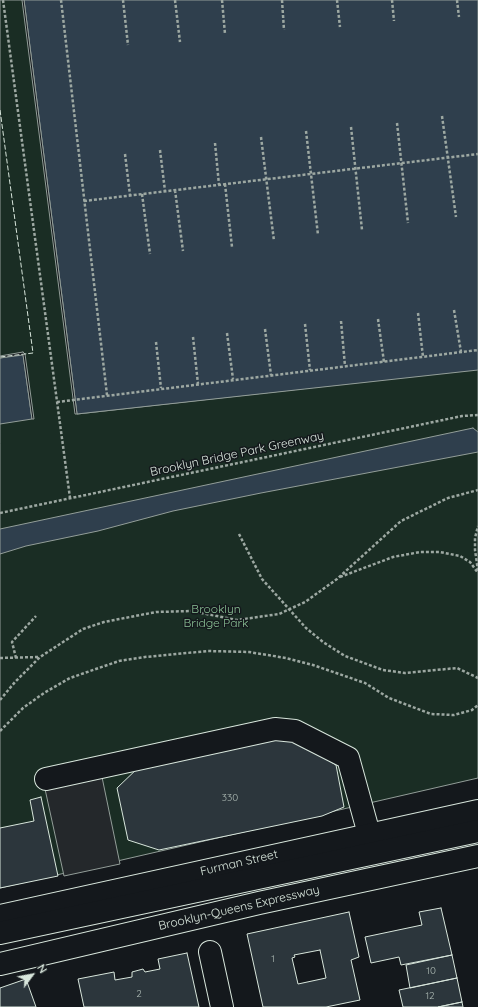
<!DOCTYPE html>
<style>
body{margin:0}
#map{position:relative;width:478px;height:1007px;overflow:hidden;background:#14181c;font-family:Quicksand,sans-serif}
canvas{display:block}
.north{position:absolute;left:12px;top:955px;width:40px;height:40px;-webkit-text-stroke:3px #14181c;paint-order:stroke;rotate:58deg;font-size:11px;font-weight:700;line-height:16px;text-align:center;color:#d8e6dc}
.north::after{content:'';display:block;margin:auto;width:14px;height:18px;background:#d8e6dc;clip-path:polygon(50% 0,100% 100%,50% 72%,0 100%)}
</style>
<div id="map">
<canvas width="478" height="1007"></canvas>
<div class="north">N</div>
</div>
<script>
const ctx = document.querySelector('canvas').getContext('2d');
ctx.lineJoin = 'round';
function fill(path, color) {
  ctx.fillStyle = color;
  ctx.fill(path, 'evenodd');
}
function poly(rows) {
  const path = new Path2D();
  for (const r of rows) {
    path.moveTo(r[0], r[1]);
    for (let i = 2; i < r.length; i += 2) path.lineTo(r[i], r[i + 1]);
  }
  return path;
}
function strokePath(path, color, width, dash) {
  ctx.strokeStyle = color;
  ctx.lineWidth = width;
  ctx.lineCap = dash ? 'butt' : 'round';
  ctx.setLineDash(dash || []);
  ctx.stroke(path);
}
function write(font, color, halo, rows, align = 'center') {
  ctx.font = font + ' Quicksand,sans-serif';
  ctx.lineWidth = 3;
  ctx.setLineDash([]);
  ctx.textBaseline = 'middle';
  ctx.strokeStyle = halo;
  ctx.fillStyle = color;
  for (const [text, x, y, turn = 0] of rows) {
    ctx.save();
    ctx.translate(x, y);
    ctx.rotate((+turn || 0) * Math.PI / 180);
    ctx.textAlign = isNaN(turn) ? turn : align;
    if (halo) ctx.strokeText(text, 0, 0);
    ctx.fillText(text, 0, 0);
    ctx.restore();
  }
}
const green = poly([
 [0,0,24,0,77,414,478,369,478,778,0,888,0,0]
]);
const parking = poly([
 [102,777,120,864,64,876,45,789,102,777]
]);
const water = poly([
 [24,0,478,0,478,370,77,414,24,0],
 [23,354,32,419,0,424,0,358,23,354],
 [473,428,478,432,478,452,261,493,173,511,98,531,26,546,0,554,0,529,473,428]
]);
const pier = poly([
 [22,0,24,0,77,414,75,414,22,0],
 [23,352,25,354,34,419,32,419,23,355,0,358,0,356,23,352]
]);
const building = poly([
 [286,734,336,765,344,807,322,816,159,850,128,840,117,788,140,766,286,734],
 [41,797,58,876,0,888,0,828,34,821,30,800,41,797],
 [441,908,452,955,401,965,399,957,371,963,365,937,422,925,419,912,441,908],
 [349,912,359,957,351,960,360,1000,326,1007,263,1007,247,934,349,912],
 [320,950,326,978,298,984,292,958,295,957,294,955,320,950],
 [187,953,199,1007,84,1007,78,979,114,972,115,980,132,977,132,972,143,969,145,972,160,969,158,959,187,953],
 [452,955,457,978,410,988,406,965,452,955],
 [457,978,462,1002,438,1007,403,1007,399,990,457,978],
 [26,979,36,1007,0,1007,0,988,26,979],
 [462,1002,463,1007,438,1007,462,1002]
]);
const path = poly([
 [3,0,70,498],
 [61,0,107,395],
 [123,0,128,45],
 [175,0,180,42],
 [222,0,225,34],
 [282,0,284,30],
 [337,0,340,27],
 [392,0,394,21],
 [457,0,459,17],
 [442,116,456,217],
 [397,123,408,223],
 [351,127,362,230],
 [306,131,318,235],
 [261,137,274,241],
 [215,143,219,185],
 [160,150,165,191],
 [125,154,130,195],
 [225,184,232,247],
 [175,190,183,251],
 [142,194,150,254],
 [84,201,478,154],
 [454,310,461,352],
 [418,313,423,357],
 [378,319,384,362],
 [341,321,345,366],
 [305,324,310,370],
 [265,329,271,375],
 [227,333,233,379],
 [193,337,198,384],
 [156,342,161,388],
 [57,402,478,350],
 [0,513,462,416,478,415],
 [239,534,262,579,306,628,323,642,345,656,383,670,405,673,457,668,478,678],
 [478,571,475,550,475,538,478,526],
 [340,577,393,557,420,552,440,552,460,556,470,562,478,573],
 [0,658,39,657],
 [16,658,12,642,36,616],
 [0,700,15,682,40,657,83,629,104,622,156,612,191,611,237,620,279,614,305,602,337,579,401,521,448,498,478,490],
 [0,731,23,708,44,693,70,678,119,661,145,657,208,651,249,652,286,658,313,665,365,683,389,698,431,714,454,715,472,710,478,705]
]);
const minor = poly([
 [46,779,275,729,295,731,348,758,369,834],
 [210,952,222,1007]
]);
const major = poly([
 [0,916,478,811]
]);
const highway = poly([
 [0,933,478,831],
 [0,964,259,903,478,856]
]);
const fence = poly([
 [0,110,33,353,0,357]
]);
const numberNames = [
 ["330",230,798],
 ["1",273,959],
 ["10",431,971],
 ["2",139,994],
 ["12",430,996]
];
const streetNames = [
 ["Brooklyn Bridge Park Greenway",237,454,-12],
 ["Furman Street",239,863,-13],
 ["Brooklyn-Queens Expressway",239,908,-13]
];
const parkNames = [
 ["Brooklyn",216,609],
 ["Bridge Park",216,623]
];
fill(green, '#1a2d24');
strokePath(green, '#939e99', 1);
fill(parking, '#24282b');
strokePath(parking, '#939e99', 1);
fill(water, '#2f3f4d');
strokePath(water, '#939e99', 1);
fill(pier, '#14181c');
strokePath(pier, '#939e99', 1);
fill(building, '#2c363c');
strokePath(building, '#d8e6dc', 1);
strokePath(minor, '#d8e6dc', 24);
strokePath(major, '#d8e6dc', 24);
strokePath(highway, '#d8e6dc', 24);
strokePath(path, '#9da8a2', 2.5, [3, 2]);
strokePath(minor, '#14181c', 22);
strokePath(major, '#14181c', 22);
strokePath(highway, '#14181c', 22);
strokePath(fence, '#d8e6dc', 1, [5, 2]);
write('10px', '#adbab4', null, numberNames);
write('12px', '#d8e6dc', '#14181c', streetNames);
write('12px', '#8ac095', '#14181c', parkNames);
</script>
